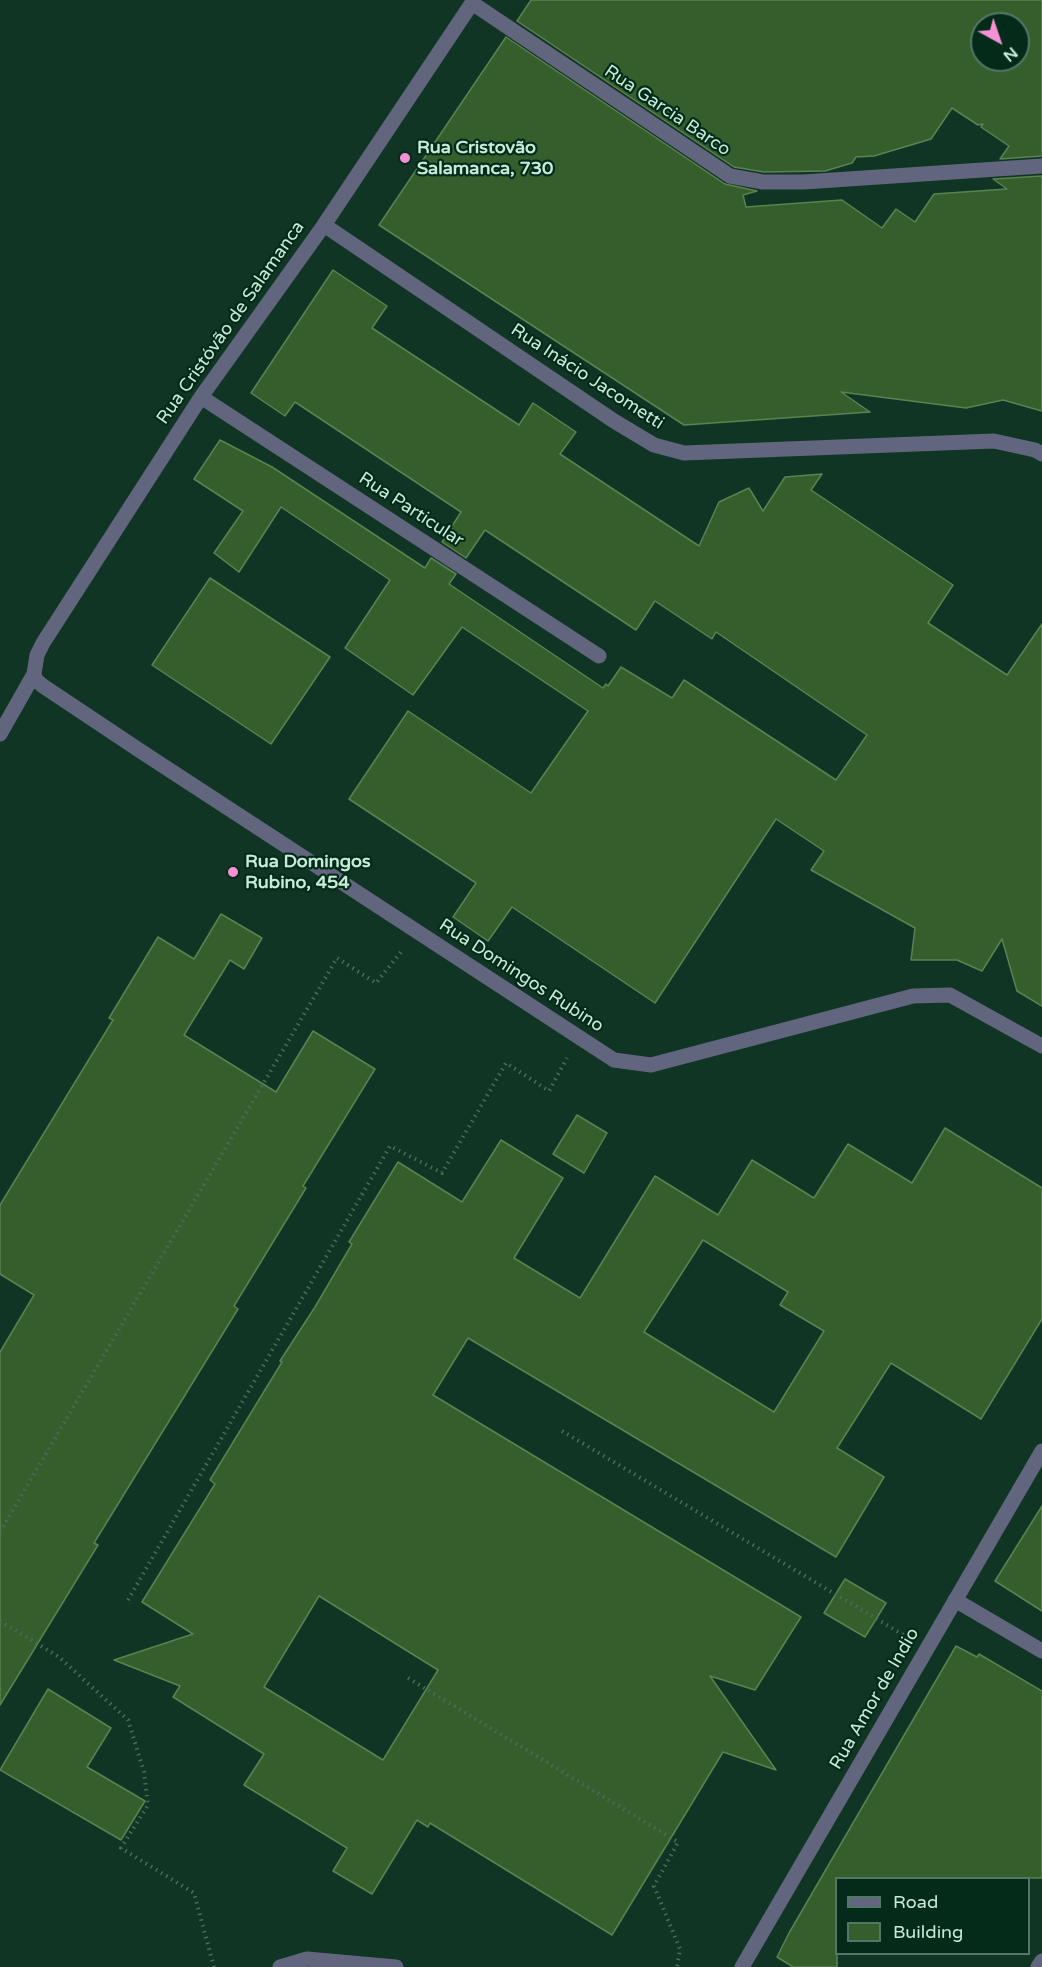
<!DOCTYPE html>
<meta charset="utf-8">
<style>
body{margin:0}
#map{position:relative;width:1042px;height:1967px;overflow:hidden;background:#103524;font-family:"Varela Round",sans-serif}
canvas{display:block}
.legend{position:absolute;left:835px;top:1877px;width:195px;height:78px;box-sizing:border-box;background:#042b1a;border:2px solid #527766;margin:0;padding:8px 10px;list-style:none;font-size:18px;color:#c8ead7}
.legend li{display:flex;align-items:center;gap:12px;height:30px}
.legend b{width:30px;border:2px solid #527766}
.north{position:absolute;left:970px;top:12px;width:60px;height:60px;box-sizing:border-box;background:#042b1a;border:2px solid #527766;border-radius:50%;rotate:140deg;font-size:16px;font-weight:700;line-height:24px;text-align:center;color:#c8ead7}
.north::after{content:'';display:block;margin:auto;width:21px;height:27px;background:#f491d4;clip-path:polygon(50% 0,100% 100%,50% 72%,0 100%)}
</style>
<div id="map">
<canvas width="1042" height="1967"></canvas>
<ul class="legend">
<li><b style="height:8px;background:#62657e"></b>Road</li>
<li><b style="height:16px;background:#365e2d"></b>Building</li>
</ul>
<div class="north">N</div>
</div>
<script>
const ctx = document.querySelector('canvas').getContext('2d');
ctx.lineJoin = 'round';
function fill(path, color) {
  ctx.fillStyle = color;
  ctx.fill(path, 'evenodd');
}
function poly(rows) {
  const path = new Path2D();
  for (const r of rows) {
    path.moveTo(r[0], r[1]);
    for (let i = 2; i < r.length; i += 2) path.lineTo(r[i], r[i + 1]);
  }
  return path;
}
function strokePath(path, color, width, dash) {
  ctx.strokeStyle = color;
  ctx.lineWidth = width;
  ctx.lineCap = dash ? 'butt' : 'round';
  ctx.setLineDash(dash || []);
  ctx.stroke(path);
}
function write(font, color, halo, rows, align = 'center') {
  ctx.font = font + ' "Varela Round",sans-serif';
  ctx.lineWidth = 4.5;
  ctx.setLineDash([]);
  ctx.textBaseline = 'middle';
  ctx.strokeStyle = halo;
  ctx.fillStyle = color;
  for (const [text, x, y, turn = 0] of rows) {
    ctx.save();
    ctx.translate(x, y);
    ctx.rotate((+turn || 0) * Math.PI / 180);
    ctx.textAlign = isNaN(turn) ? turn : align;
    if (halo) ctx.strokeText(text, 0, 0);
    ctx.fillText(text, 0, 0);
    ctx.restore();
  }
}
const building = poly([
 [531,0,1042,0,1042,156,1000,159,1009,146,981,127,983,124,978,125,952,108,931,139,874,156,856,157,852,163,825,171,764,172,734,167,517,21,531,0],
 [982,24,1018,24,1018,60,982,60,982,24],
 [506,37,725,184,757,191,743,195,746,207,842,200,882,228,896,209,915,222,934,194,1007,189,993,179,1042,176,1042,411,1003,400,966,408,841,392,870,412,684,425,379,225,506,37],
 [333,270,387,306,372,328,519,425,533,403,576,432,560,454,699,546,719,502,749,488,763,511,785,477,822,474,811,490,953,585,928,623,1007,675,1042,624,1042,1006,1017,991,1002,939,982,971,957,960,911,960,915,928,811,870,824,851,776,819,655,1003,512,907,488,941,453,917,476,883,349,799,408,711,531,793,588,711,462,627,413,695,345,648,390,580,281,507,239,572,214,553,243,511,194,479,220,440,272,467,425,568,431,558,456,574,449,584,603,688,606,684,608,686,621,667,672,698,684,680,836,780,867,735,716,632,712,639,655,601,636,630,485,530,466,558,442,542,461,512,295,402,285,416,251,393,333,270],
 [210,578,330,657,271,744,152,665,210,578],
 [221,914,262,938,244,969,230,960,184,1035,276,1092,313,1031,375,1069,303,1186,306,1188,234,1306,238,1309,94,1543,98,1545,0,1705,0,1352,34,1295,0,1274,0,1205,113,1020,109,1018,158,937,194,959,221,914],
 [577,1115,607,1133,584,1173,553,1154,577,1115],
 [945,1128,1042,1188,1042,1319,981,1419,891,1363,837,1448,884,1477,836,1557,468,1338,433,1395,801,1617,755,1690,710,1676,776,1770,723,1752,612,1935,430,1823,428,1827,417,1820,372,1894,333,1871,347,1848,244,1785,264,1754,173,1697,180,1686,114,1660,193,1634,142,1602,215,1484,210,1480,282,1362,280,1361,315,1307,352,1244,349,1242,398,1162,462,1202,501,1140,563,1178,514,1258,580,1298,655,1176,718,1215,752,1160,814,1198,848,1144,912,1183,945,1128],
 [703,1240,788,1292,780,1305,824,1331,774,1412,644,1332,703,1240],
 [319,1596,438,1670,383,1760,264,1687,319,1596],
 [1042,1506,1042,1611,995,1581,1042,1506],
 [845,1579,886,1603,865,1637,824,1613,845,1579],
 [956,1646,977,1657,979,1654,1042,1691,1042,1878,837,1878,837,1967,793,1967,777,1957,789,1933,956,1646],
 [48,1689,111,1728,87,1767,145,1801,121,1840,0,1770,48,1689]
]);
const path = poly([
 [562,1431,907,1637],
 [0,1532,337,958,376,983,401,952],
 [128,1600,390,1146,442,1173,506,1063,549,1091,567,1058],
 [0,1621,59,1657,128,1720,144,1772,148,1805,121,1848,194,1893,214,1967],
 [408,1678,678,1842,654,1886,680,1949,677,1967]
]);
const street = poly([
 [472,3,730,176,763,182,804,182,1042,166],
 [324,225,614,421,654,445,684,453,994,441,1035,450,1042,454],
 [201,397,599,656],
 [34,674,36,680,43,686,142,752,614,1060,651,1065,913,996,950,995,1042,1046],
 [0,734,34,674,37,655,43,643,201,397,324,225,474,0],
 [955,1600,1042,1651],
 [280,1967,307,1959,396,1967],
 [742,1967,1042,1451],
 [1038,1967,1042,1961]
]);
const markers = [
 [405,158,6,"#f491d4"],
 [233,872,6,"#f491d4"]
];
const streetNames = [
 ["Rua Garcia Barco",667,111,34],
 ["Rua Cristóvão de Salamanca",231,323,-55],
 ["Rua Inácio Jacometti",587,377,33],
 ["Rua Particular",411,510,33],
 ["Rua Domingos Rubino",521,976,33],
 ["Rua Amor de Indio",875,1699,-60]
];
const poiNames = [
 ["Rua Cristovão",417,148],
 ["Salamanca, 730",417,169],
 ["Rua Domingos",245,862],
 ["Rubino, 454",245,883]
];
fill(building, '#365e2d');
strokePath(building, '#5a8351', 1.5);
strokePath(path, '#486c5a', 4, [1.5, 4.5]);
strokePath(street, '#62657e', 15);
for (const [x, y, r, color] of markers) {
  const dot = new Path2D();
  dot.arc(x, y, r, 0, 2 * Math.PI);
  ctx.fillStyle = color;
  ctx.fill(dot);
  strokePath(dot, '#042b1a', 2);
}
write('18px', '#c8ead7', '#042b1a', streetNames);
write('bold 18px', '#c8ead7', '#042b1a', poiNames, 'left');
</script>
